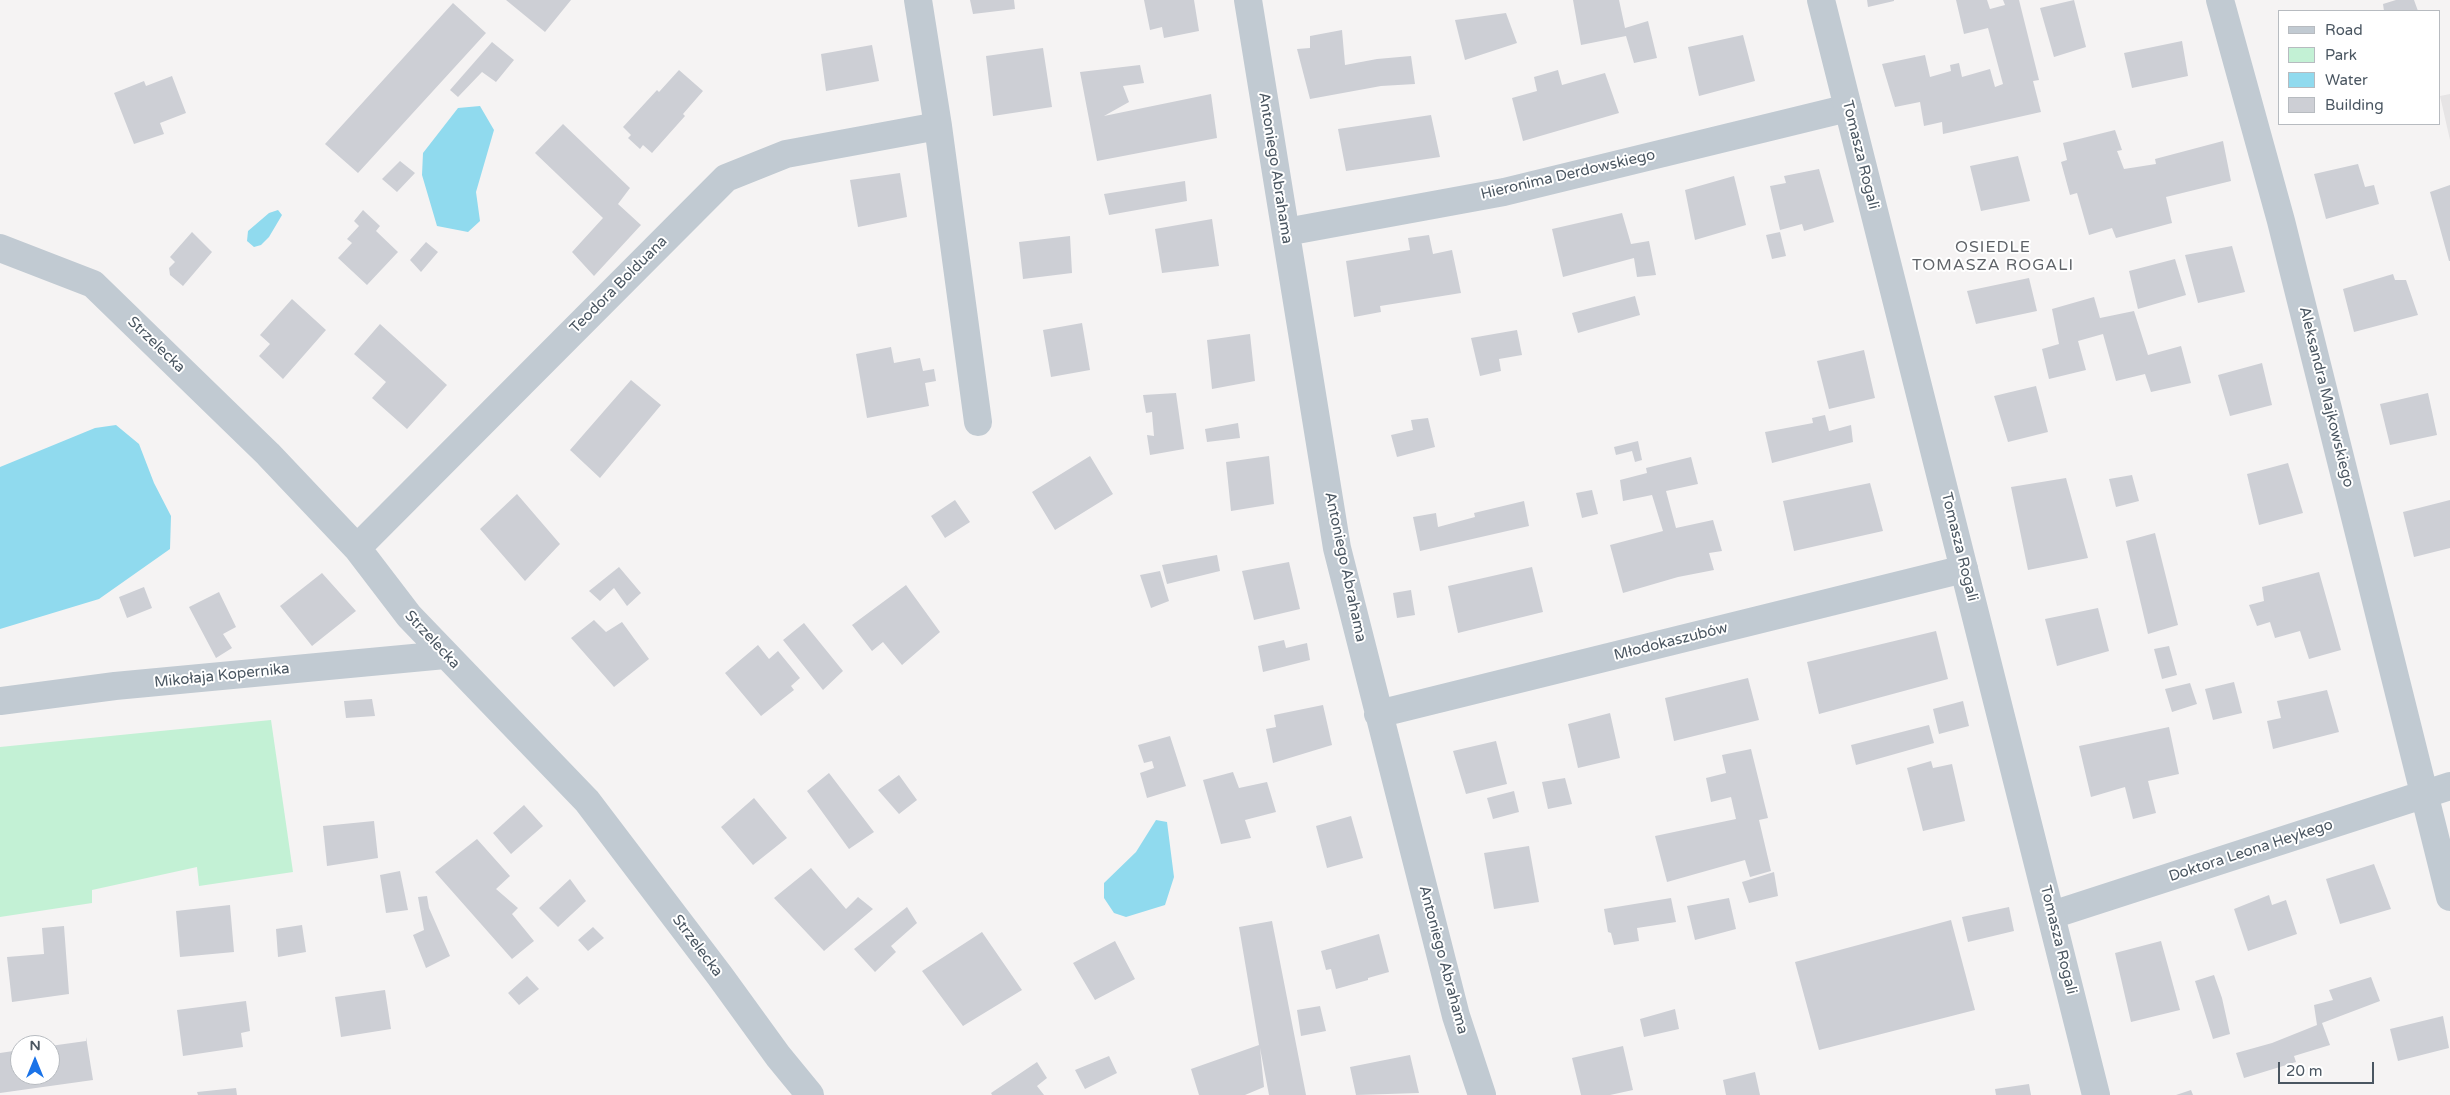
<!DOCTYPE html>
<meta charset="utf-8">
<style>
body{margin:0}
#map{position:relative;width:2450px;height:1095px;overflow:hidden;background:#f5f3f3;font-family:"Varela Round",sans-serif}
canvas{display:block}
.legend{position:absolute;left:2278px;top:10px;width:162px;height:115px;box-sizing:border-box;background:#fff;border:1px solid #b7bbc0;margin:0;padding:6px 9px;list-style:none;font-size:15px;color:#4a5661}
.legend li{display:flex;align-items:center;gap:10px;height:25px}
.legend b{width:25px;border:1px solid #b7bbc0}
.north{position:absolute;left:10px;top:1035px;width:50px;height:50px;box-sizing:border-box;background:#fff;border:1px solid #b7bbc0;border-radius:50%;rotate:0deg;font-size:14px;font-weight:700;line-height:20px;text-align:center;color:#4a5661}
.north::after{content:'';display:block;margin:auto;width:18px;height:22px;background:#1a73e8;clip-path:polygon(50% 0,100% 100%,50% 72%,0 100%)}
.scale{position:absolute;left:2278px;top:1062px;width:96px;height:22px;box-sizing:border-box;border:2px solid #4a5661;border-top:0;padding-left:6px;font-size:15px;line-height:18px;white-space:nowrap;color:#4a5661;-webkit-text-stroke:4px #fff;paint-order:stroke}
</style>
<div id="map">
<canvas width="2450" height="1095"></canvas>
<ul class="legend">
<li><b style="height:6px;background:#c1cad2"></b>Road</li>
<li><b style="height:14px;background:#c3f1d5"></b>Park</li>
<li><b style="height:14px;background:#90daee"></b>Water</li>
<li><b style="height:14px;background:#cdcfd5"></b>Building</li>
</ul>
<div class="north">N</div>
<div class="scale">20 m</div>
</div>
<script>
const ctx = document.querySelector('canvas').getContext('2d');
ctx.lineJoin = 'round';
function fill(path, color) {
  ctx.fillStyle = color;
  ctx.fill(path, 'evenodd');
}
function poly(rows) {
  const path = new Path2D();
  for (const r of rows) {
    path.moveTo(r[0], r[1]);
    for (let i = 2; i < r.length; i += 2) path.lineTo(r[i], r[i + 1]);
  }
  return path;
}
function strokePath(path, color, width, dash) {
  ctx.strokeStyle = color;
  ctx.lineWidth = width;
  ctx.lineCap = dash ? 'butt' : 'round';
  ctx.setLineDash(dash || []);
  ctx.stroke(path);
}
function write(font, color, halo, rows, align = 'center') {
  ctx.font = font + ' "Varela Round",sans-serif';
  ctx.lineWidth = 4;
  ctx.setLineDash([]);
  ctx.textBaseline = 'middle';
  ctx.strokeStyle = halo;
  ctx.fillStyle = color;
  for (const [text, x, y, turn = 0] of rows) {
    ctx.save();
    ctx.translate(x, y);
    ctx.rotate((+turn || 0) * Math.PI / 180);
    ctx.textAlign = isNaN(turn) ? turn : align;
    if (halo) ctx.strokeText(text, 0, 0);
    ctx.fillText(text, 0, 0);
    ctx.restore();
  }
}
const education = poly([
 [2450,94,2450,140,2440,96]
]);
const green = poly([
 [271,720,293,872,199,886,197,867,92,890,92,903,0,917,0,747]
]);
const water = poly([
 [480,106,494,130,476,192,480,221,468,232,437,226,422,175,423,153,458,108],
 [278,210,282,215,269,237,261,245,254,247,247,241,248,231,269,213],
 [116,425,139,444,154,483,171,516,170,549,99,599,0,629,0,467,95,428],
 [1156,820,1167,822,1174,877,1165,905,1126,917,1114,913,1104,898,1104,883,1136,852]
]);
const building = poly([
 [506,0,571,0,545,32],
 [970,0,1014,0,1015,9,973,14],
 [1144,0,1194,0,1199,31,1164,38,1162,27,1150,30],
 [1573,0,1619,0,1625,28,1648,21,1657,58,1634,63,1626,36,1581,45],
 [1867,0,1894,0,1894,1,1868,7],
 [1956,0,1987,0,1990,9,2005,5,2003,0,2019,0,2039,80,2033,81,2041,112,1943,134,1942,122,1924,126,1920,102,1895,107,1882,64,1925,55,1930,77,1951,71,1950,65,1959,63,1962,77,1990,69,1995,87,2003,84,1988,28,1964,34],
 [2074,0,2086,47,2054,57,2040,8],
 [2396,0,2414,0,2418,11,2384,11,2383,4],
 [453,3,486,33,358,173,325,144],
 [1506,13,1517,43,1465,60,1455,20],
 [1342,30,1345,65,1377,59,1411,56,1415,84,1381,86,1310,99,1297,49,1310,48,1310,36],
 [1743,35,1755,81,1699,96,1688,47],
 [2182,41,2188,76,2132,88,2124,53],
 [492,42,514,60,496,82,482,72,458,97,450,90],
 [872,45,879,81,826,91,821,54],
 [1043,48,1052,107,993,116,986,56],
 [1140,65,1144,83,1123,86,1129,102,1104,116,1211,94,1217,138,1097,161,1080,72],
 [679,70,703,91,683,114,685,116,652,153,643,145,640,149,628,138,631,135,623,127,657,90,659,92],
 [1558,70,1562,85,1605,73,1619,113,1523,141,1512,98,1537,91,1534,77],
 [172,76,186,113,160,123,164,134,134,144,114,93,144,81,146,86],
 [1431,115,1440,157,1346,171,1338,129],
 [563,124,630,188,618,204,641,225,594,276,572,252,603,218,535,153],
 [2115,130,2122,150,2117,151,2124,169,2156,164,2155,159,2223,141,2231,181,2166,197,2172,223,2116,238,2112,228,2089,235,2077,193,2070,195,2061,162,2067,160,2063,143],
 [2018,156,2030,201,1981,211,1970,166],
 [400,161,415,173,397,192,382,179],
 [2358,164,2365,187,2374,185,2379,204,2326,219,2314,174],
 [1819,169,1834,222,1804,231,1802,224,1780,230,1770,186,1786,183,1784,176],
 [900,173,907,217,858,227,850,180],
 [1734,176,1746,225,1695,240,1685,190],
 [1185,181,1187,201,1109,215,1104,194],
 [2450,185,2450,261,2449,261,2430,192],
 [363,210,380,226,376,231,398,252,367,285,338,258,352,243,347,239,359,226,354,221],
 [1622,213,1631,244,1649,241,1656,275,1637,277,1634,258,1563,277,1552,229],
 [1212,219,1219,266,1162,273,1155,229],
 [192,232,212,252,183,286,170,275,169,268,175,262,170,257],
 [1780,232,1786,256,1772,259,1766,235],
 [1429,235,1433,254,1452,250,1461,293,1380,306,1381,312,1354,317,1346,261,1410,250,1408,238],
 [1070,236,1072,273,1023,279,1019,242],
 [426,242,438,252,421,272,410,260],
 [2232,246,2245,292,2198,303,2185,255],
 [2175,259,2186,295,2138,309,2129,271],
 [2393,274,2395,280,2406,280,2418,315,2354,332,2343,289],
 [2029,278,2037,311,1976,324,1967,291],
 [1635,296,1640,315,1578,333,1572,313],
 [2094,297,2100,318,2134,311,2148,355,2181,346,2191,383,2151,392,2145,374,2116,381,2103,334,2078,341,2086,370,2049,379,2042,349,2059,344,2052,309],
 [292,299,326,330,283,379,259,356,270,344,260,335],
 [1082,323,1090,370,1051,377,1043,330],
 [380,324,447,385,407,429,372,398,386,382,354,354],
 [1517,330,1522,355,1499,359,1501,371,1480,376,1471,338],
 [1250,334,1255,381,1212,389,1207,340],
 [891,347,894,363,920,358,923,371,934,369,936,381,925,383,929,406,867,418,856,354],
 [1864,350,1875,398,1829,409,1817,361],
 [2262,363,2272,405,2230,416,2218,375],
 [631,380,661,405,600,478,570,450],
 [2036,386,2048,432,2008,442,1994,396],
 [1176,393,1184,449,1150,455,1147,435,1154,436,1152,412,1146,413,1143,395],
 [2428,393,2437,435,2390,445,2380,404],
 [1825,415,1829,431,1851,425,1853,442,1772,463,1765,432,1813,423,1812,418],
 [1428,418,1435,447,1397,457,1391,435,1413,430,1411,420],
 [1238,423,1240,438,1207,442,1205,429],
 [1638,441,1642,460,1635,462,1632,451,1616,455,1614,447],
 [1090,456,1113,494,1055,530,1032,492],
 [1269,456,1274,504,1231,511,1226,462],
 [1691,457,1698,484,1666,491,1676,528,1713,520,1722,551,1709,553,1714,570,1678,577,1623,593,1610,545,1663,531,1652,495,1623,501,1620,480,1647,473,1646,468],
 [2288,463,2303,513,2259,525,2247,474],
 [2132,475,2139,501,2116,507,2109,479],
 [2066,478,2088,558,2028,570,2011,487],
 [1870,483,1883,531,1794,551,1783,501],
 [1592,490,1598,514,1582,518,1576,493],
 [517,494,560,544,525,581,480,529],
 [955,500,970,522,945,538,931,516],
 [2450,500,2450,548,2414,557,2403,512],
 [1524,501,1529,526,1420,551,1413,517,1436,513,1438,527,1475,517,1474,513],
 [2155,533,2178,625,2148,634,2126,541],
 [1217,555,1220,571,1167,584,1162,565],
 [1289,562,1300,609,1254,620,1242,571],
 [619,567,641,593,627,606,614,588,600,601,589,591],
 [1532,567,1543,612,1458,633,1448,586],
 [1160,571,1169,601,1151,608,1140,575],
 [2319,572,2341,650,2309,659,2300,631,2275,638,2270,622,2257,626,2249,605,2264,601,2262,587],
 [322,573,356,611,312,646,280,606],
 [906,585,940,632,902,665,883,642,872,651,852,625],
 [144,587,152,608,127,618,119,597],
 [1411,590,1415,615,1397,618,1393,593],
 [219,592,236,627,223,634,232,648,216,658,189,607],
 [2098,608,2109,651,2057,666,2045,619],
 [594,620,606,632,622,622,649,659,614,687,571,638],
 [804,623,843,671,823,690,783,640],
 [1936,631,1948,679,1819,714,1807,662],
 [1284,640,1286,648,1307,643,1310,660,1263,672,1258,646],
 [758,645,769,659,778,651,800,678,791,686,794,690,761,716,725,673],
 [2169,646,2177,675,2162,679,2154,649],
 [1748,678,1759,720,1674,741,1665,698],
 [2234,682,2242,713,2213,720,2205,689],
 [2190,683,2197,704,2172,712,2165,689],
 [2327,690,2339,732,2273,749,2267,721,2281,718,2277,701],
 [372,699,375,716,346,718,344,701],
 [1963,701,1969,726,1939,734,1933,709],
 [1323,705,1332,745,1273,763,1266,729,1276,727,1274,715],
 [1610,713,1620,758,1578,768,1568,724],
 [1929,725,1934,743,1856,765,1851,745],
 [2169,727,2179,774,2148,781,2156,813,2133,819,2125,787,2091,797,2079,746],
 [1170,736,1186,786,1147,798,1140,773,1154,768,1152,761,1144,763,1138,745],
 [1496,741,1507,784,1466,794,1453,751],
 [1751,749,1768,818,1759,820,1771,871,1750,877,1745,860,1667,882,1655,836,1736,819,1731,797,1711,802,1706,778,1726,773,1722,755],
 [1931,761,1933,768,1952,764,1965,821,1923,831,1907,768],
 [1233,772,1239,788,1267,782,1276,812,1245,820,1251,838,1221,844,1203,780],
 [829,773,874,832,849,849,807,791],
 [899,775,917,800,899,814,878,790],
 [1565,778,1572,804,1548,809,1542,782],
 [1514,791,1519,812,1493,819,1487,798],
 [754,798,787,838,753,865,721,827],
 [524,805,543,826,511,854,493,833],
 [1351,816,1363,858,1327,868,1316,826],
 [374,821,378,858,327,866,323,826],
 [477,839,510,876,496,889,518,908,512,914,534,941,512,959,435,872],
 [1529,846,1539,902,1494,909,1484,853],
 [2374,864,2391,909,2340,924,2326,879],
 [811,868,846,909,858,897,873,909,824,951,774,898],
 [400,871,408,910,386,913,380,875],
 [1774,872,1778,896,1749,903,1742,882],
 [570,879,586,901,558,927,539,908],
 [2269,895,2272,905,2286,900,2297,934,2248,951,2234,909],
 [427,896,429,908,450,956,426,968,413,935,424,930,418,897],
 [1671,898,1676,922,1637,928,1639,941,1614,945,1611,933,1608,932,1604,909],
 [1729,898,1736,929,1695,940,1687,906],
 [230,905,234,952,180,957,176,911],
 [907,907,917,923,891,946,896,952,875,972,854,949],
 [2009,907,2014,931,1968,942,1962,917],
 [1951,920,1975,1010,1819,1050,1795,962],
 [1272,921,1306,1095,1269,1095,1260,1048,1264,1087,1245,1095,1199,1095,1191,1069,1259,1045,1239,927],
 [302,925,306,952,278,957,276,929],
 [64,926,69,994,12,1002,7,957,44,954,42,928],
 [593,927,604,938,588,951,578,940],
 [982,932,1022,990,963,1026,922,971],
 [1379,934,1389,972,1368,978,1368,980,1336,989,1331,969,1326,970,1321,951],
 [1115,941,1135,979,1095,1000,1073,963],
 [2161,941,2180,1010,2131,1022,2115,953],
 [2214,975,2222,998,2230,1034,2213,1039,2195,981],
 [527,976,539,989,519,1005,508,993],
 [2371,977,2380,1001,2322,1023,2330,1045,2294,1056,2296,1062,2244,1078,2236,1053,2272,1043,2317,1025,2314,1005,2333,1000,2329,990],
 [385,990,391,1029,341,1037,335,997],
 [246,1001,250,1031,241,1033,243,1047,183,1056,177,1010],
 [1320,1006,1326,1031,1301,1036,1297,1010],
 [1675,1009,1679,1029,1644,1037,1640,1019],
 [2443,1016,2449,1048,2398,1061,2390,1029],
 [86,1037,93,1080,0,1093,0,1053,20,1050,20,1075,50,1075,50,1046,86,1041],
 [1623,1046,1633,1090,1610,1095,1581,1095,1572,1058],
 [1410,1055,1419,1093,1356,1095,1350,1067],
 [1109,1056,1117,1073,1085,1089,1075,1070],
 [1037,1062,1047,1078,1037,1086,1044,1095,992,1095,991,1093],
 [1755,1072,1760,1095,1726,1095,1723,1080],
 [2029,1084,2031,1095,1996,1095,1995,1089],
 [236,1088,237,1095,198,1095,197,1092],
 [2191,1090,2193,1095,2176,1095]
]);
const minor = poly([
 [918,0,938,126,978,422],
 [1248,0,1337,548,1456,1016,1482,1095],
 [2220,0,2281,221,2450,897],
 [1286,232,1504,192,1848,108],
 [0,248,93,284,268,454,357,548,409,616,587,801,720,976,778,1056,810,1095],
 [357,548,726,178,786,154,938,126],
 [0,701,115,686,445,655],
 [1378,714,1964,569],
 [2052,915,2450,786]
]);
const tertiary = poly([
 [1821,0,2096,1095]
]);
const streetNames = [
 ["Tomasza Rogali",1860,155,76],
 ["Antoniego Abrahama",1275,168,81],
 ["Hieronima Derdowskiego",1568,175,-13],
 ["Teodora Bolduana",619,285,-45],
 ["Strzelecka",156,345,44],
 ["Aleksandra Majkowskiego",2326,397,76],
 ["Tomasza Rogali",1959,547,76],
 ["Antoniego Abrahama",1345,567,78],
 ["Strzelecka",432,640,47],
 ["Młodokaszubów",1671,642,-14],
 ["Mikołaja Kopernika",222,676,-6],
 ["Doktora Leona Heykego",2251,851,-18],
 ["Tomasza Rogali",2058,940,76],
 ["Strzelecka",697,946,53],
 ["Antoniego Abrahama",1443,960,75]
];
const neighbourhoodNames = [
 ["OSIEDLE",1993,248],
 ["TOMASZA ROGALI",1993,266]
];
fill(education, '#e6e4e5');
fill(green, '#c3f1d5');
fill(water, '#90daee');
fill(building, '#cdcfd5');
strokePath(minor, '#c1cad2', 28);
strokePath(tertiary, '#c1cad2', 28);
write('15px', '#4a5661', '#fff', streetNames);
ctx.letterSpacing = '1px';
write('16px', '#5f6368', '#fff', neighbourhoodNames);
ctx.letterSpacing = '0px';
</script>
